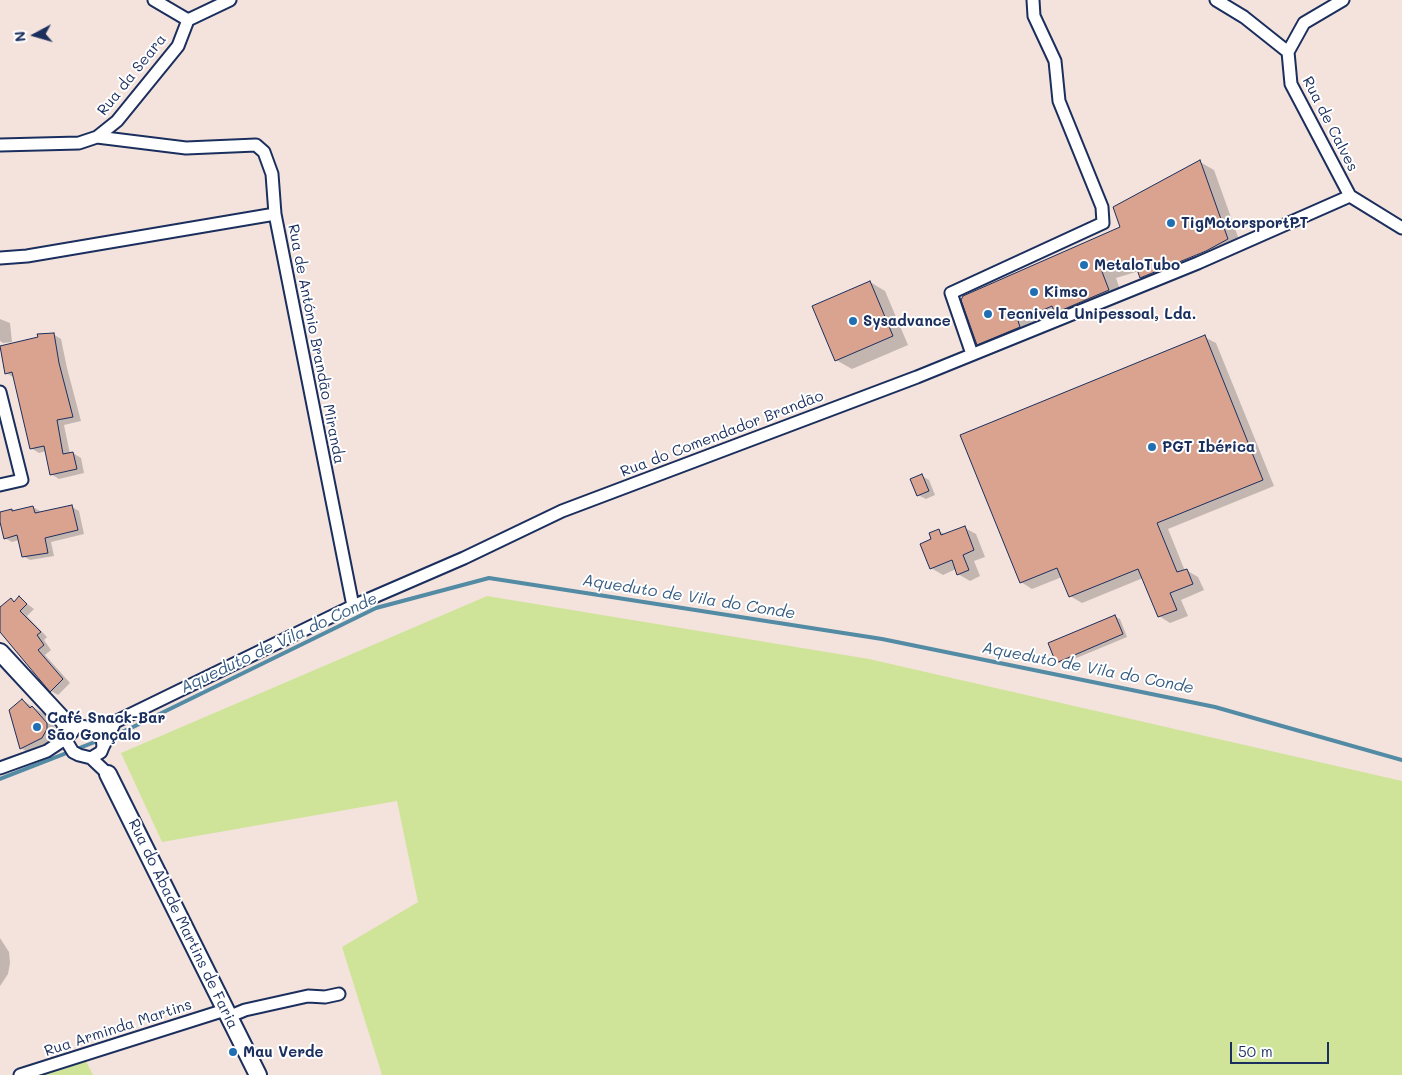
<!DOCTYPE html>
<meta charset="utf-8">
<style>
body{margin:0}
#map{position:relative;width:1402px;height:1075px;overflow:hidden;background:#f4e3dd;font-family:Mali,sans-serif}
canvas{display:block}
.north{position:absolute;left:10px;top:10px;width:50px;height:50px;-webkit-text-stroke:4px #fff;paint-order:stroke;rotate:264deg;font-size:14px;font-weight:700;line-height:20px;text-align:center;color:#1b2f5e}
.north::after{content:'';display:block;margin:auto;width:18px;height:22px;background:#1b2f5e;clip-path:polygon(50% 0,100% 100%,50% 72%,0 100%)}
.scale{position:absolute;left:1230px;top:1042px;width:99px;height:22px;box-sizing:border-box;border:2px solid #1b2f5e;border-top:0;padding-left:6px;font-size:15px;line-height:18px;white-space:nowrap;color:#1b2f5e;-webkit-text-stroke:4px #fff;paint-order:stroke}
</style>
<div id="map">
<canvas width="1402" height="1075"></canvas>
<div class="north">N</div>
<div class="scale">50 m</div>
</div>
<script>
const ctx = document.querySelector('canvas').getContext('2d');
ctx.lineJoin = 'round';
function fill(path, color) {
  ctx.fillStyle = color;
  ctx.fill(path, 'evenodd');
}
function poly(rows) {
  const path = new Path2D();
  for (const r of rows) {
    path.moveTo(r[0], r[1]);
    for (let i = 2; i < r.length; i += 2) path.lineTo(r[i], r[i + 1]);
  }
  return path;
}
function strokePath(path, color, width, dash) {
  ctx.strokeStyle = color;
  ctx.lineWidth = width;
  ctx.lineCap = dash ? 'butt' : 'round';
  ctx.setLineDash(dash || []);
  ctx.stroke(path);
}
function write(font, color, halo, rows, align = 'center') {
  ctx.font = font + ' Mali,sans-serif';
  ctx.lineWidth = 4;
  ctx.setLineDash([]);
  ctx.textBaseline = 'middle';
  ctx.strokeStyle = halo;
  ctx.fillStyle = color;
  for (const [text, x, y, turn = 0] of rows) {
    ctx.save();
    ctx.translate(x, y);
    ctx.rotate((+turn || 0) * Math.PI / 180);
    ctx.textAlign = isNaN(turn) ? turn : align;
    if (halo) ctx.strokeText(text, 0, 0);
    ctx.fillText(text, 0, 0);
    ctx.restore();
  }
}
const green = poly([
 [487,596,869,659,1402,781,1402,1075,382,1075,342,947,418,902,397,801,162,842,121,753],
 [86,1061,93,1075,41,1075]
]);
const shadow = poly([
 [1200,162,1214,170,1242,248,1221,259,1156,286,1141,277,1139,271,1116,278,1123,298,992,352,978,344,1122,227],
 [1211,248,1212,250,1150,276,1150,273],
 [870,282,885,291,908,345,852,369,836,360],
 [0,319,10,323,12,342,3,343,0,341],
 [53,334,61,339,67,368,81,421,64,425,70,454,73,453,81,458,84,473,59,479,51,474,46,451,39,453,31,448,15,378,6,373],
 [1204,337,1216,343,1274,486,1168,529,1185,571,1186,570,1198,577,1204,590,1181,600,1188,616,1170,623,1159,616,1143,578,1082,603,1070,596,1062,577,1032,589,1021,582],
 [922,476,929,480,935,495,926,499,918,495],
 [33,507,40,511,40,513,72,507,79,511,84,534,51,542,54,556,30,560,23,556,19,540,12,542,5,538,0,513],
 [965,528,976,534,985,557,974,561,980,576,970,581,958,574,956,569,943,575,931,568,933,540,939,531,946,535],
 [19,598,34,609,27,616,47,637,44,640,51,650,45,655,70,683,58,695,51,691,0,627,0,608,11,600,15,602],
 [1115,617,1120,619,1127,637,1062,664,1057,662],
 [22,700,44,714,58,731,58,736,54,744,32,755,21,748],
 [0,938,9,952,10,963,8,974,0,986]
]);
const stream = poly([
 [112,736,131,728,376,608,489,578,882,639,1215,707,1402,760],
 [0,779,100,740]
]);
const building = poly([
 [1200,160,1228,239,1206,251,1140,278,1134,261,1101,269,1109,290,1055,313,1052,306,1018,321,1020,327,977,345,961,300,963,296,1120,227,1113,207,1200,160],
 [870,281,893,336,835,361,812,306,870,281],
 [54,333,59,363,73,417,57,420,63,454,73,452,77,469,50,475,44,446,30,449,12,372,5,374,0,346,38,337,37,334,54,333],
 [1205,335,1263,480,1157,523,1177,572,1187,569,1193,584,1170,593,1177,610,1158,617,1138,569,1069,597,1057,568,1020,583,960,435,1205,335],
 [922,474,929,491,917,496,910,479,922,474],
 [72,505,78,530,45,538,48,553,22,557,17,535,4,539,0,522,0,512,12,509,12,511,33,506,35,513,72,505],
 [965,526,974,550,963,555,969,570,957,575,952,560,930,569,920,544,931,539,929,533,939,529,941,535,965,526],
 [19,596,27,604,20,611,41,632,37,635,44,645,38,650,63,679,50,692,0,632,0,607,11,598,14,602,19,596],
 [1115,615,1123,634,1056,663,1048,643,1115,615],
 [22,699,30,708,32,706,47,723,47,729,42,738,20,749,9,710,22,699]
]);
const street = poly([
 [154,0,188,20],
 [1216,0,1244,17,1288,52],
 [1343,0,1304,23,1288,52,1291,84,1350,196,1402,228],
 [188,20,230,0],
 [97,137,186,148,256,145,264,152,272,174,275,214],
 [0,145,79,143,97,137,117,121,178,46,188,20],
 [0,258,27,256,275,214,353,606],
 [972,354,951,293,1103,223,1102,207,1059,101,1055,61,1034,16,1033,0],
 [0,392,22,480,0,485],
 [92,728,115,722,353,606,464,558,562,511,917,377,1198,263,1350,196],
 [103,747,102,736,92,728,80,726,75,728,68,737,67,742,73,752,79,755,91,758,101,752,103,747,115,722],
 [91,758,108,774],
 [0,768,47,751,68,737],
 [228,1017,245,1010,308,996,325,997,339,994],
 [20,1075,225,1010]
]);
const secondary = poly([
 [0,652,63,720,70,731],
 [108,774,258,1075]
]);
const markers = [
 [1171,223,5,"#1f6fb2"],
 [1084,265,5,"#1f6fb2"],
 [1034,292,5,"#1f6fb2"],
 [988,314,5,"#1f6fb2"],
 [853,321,5,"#1f6fb2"],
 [1152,447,5,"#1f6fb2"],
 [37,727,5,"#1f6fb2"],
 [233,1052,5,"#1f6fb2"]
];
const streetNames = [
 ["Rua da Seara",132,75,-51],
 ["Rua de Calves",1330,124,63],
 ["Rua de António Brandão Miranda",316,344,79],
 ["Rua do Comendador Brandão",722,434,-21],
 ["Rua do Abade Martins de Faria",183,924,64],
 ["Rua Arminda Martins",118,1028,-18]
];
const poiNames = [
 ["TigMotorsportPT",1181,223],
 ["MetaloTubo",1094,265],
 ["Kimso",1044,292],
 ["Tecnivela Unipessoal, Lda.",998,314],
 ["Sysadvance",863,321],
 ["PGT Ibérica",1162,447],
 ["Café Snack-Bar",47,718],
 ["São Gonçalo",47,735],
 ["Mau Verde",243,1052]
];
const waterNames = [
 ["Aqueduto de Vila do Conde",689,597,9],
 ["Aqueduto de Vila do Conde",279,643,-25],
 ["Aqueduto de Vila do Conde",1088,668,11]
];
fill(green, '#cfe499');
fill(shadow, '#0003');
strokePath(stream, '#538ba5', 4);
fill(building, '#d9a38f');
strokePath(building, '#1b2f5e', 1);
strokePath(street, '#1b2f5e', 15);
strokePath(secondary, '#1b2f5e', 20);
strokePath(street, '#fff', 11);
strokePath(secondary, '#fff', 16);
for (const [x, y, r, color] of markers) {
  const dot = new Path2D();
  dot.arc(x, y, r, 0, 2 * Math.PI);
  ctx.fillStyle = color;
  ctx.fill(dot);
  strokePath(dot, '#fff', 2);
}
write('15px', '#1b2f5e', '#fff', streetNames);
write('bold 15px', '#1b2f5e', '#fff', poiNames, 'left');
write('italic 16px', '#375d82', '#fff', waterNames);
</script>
